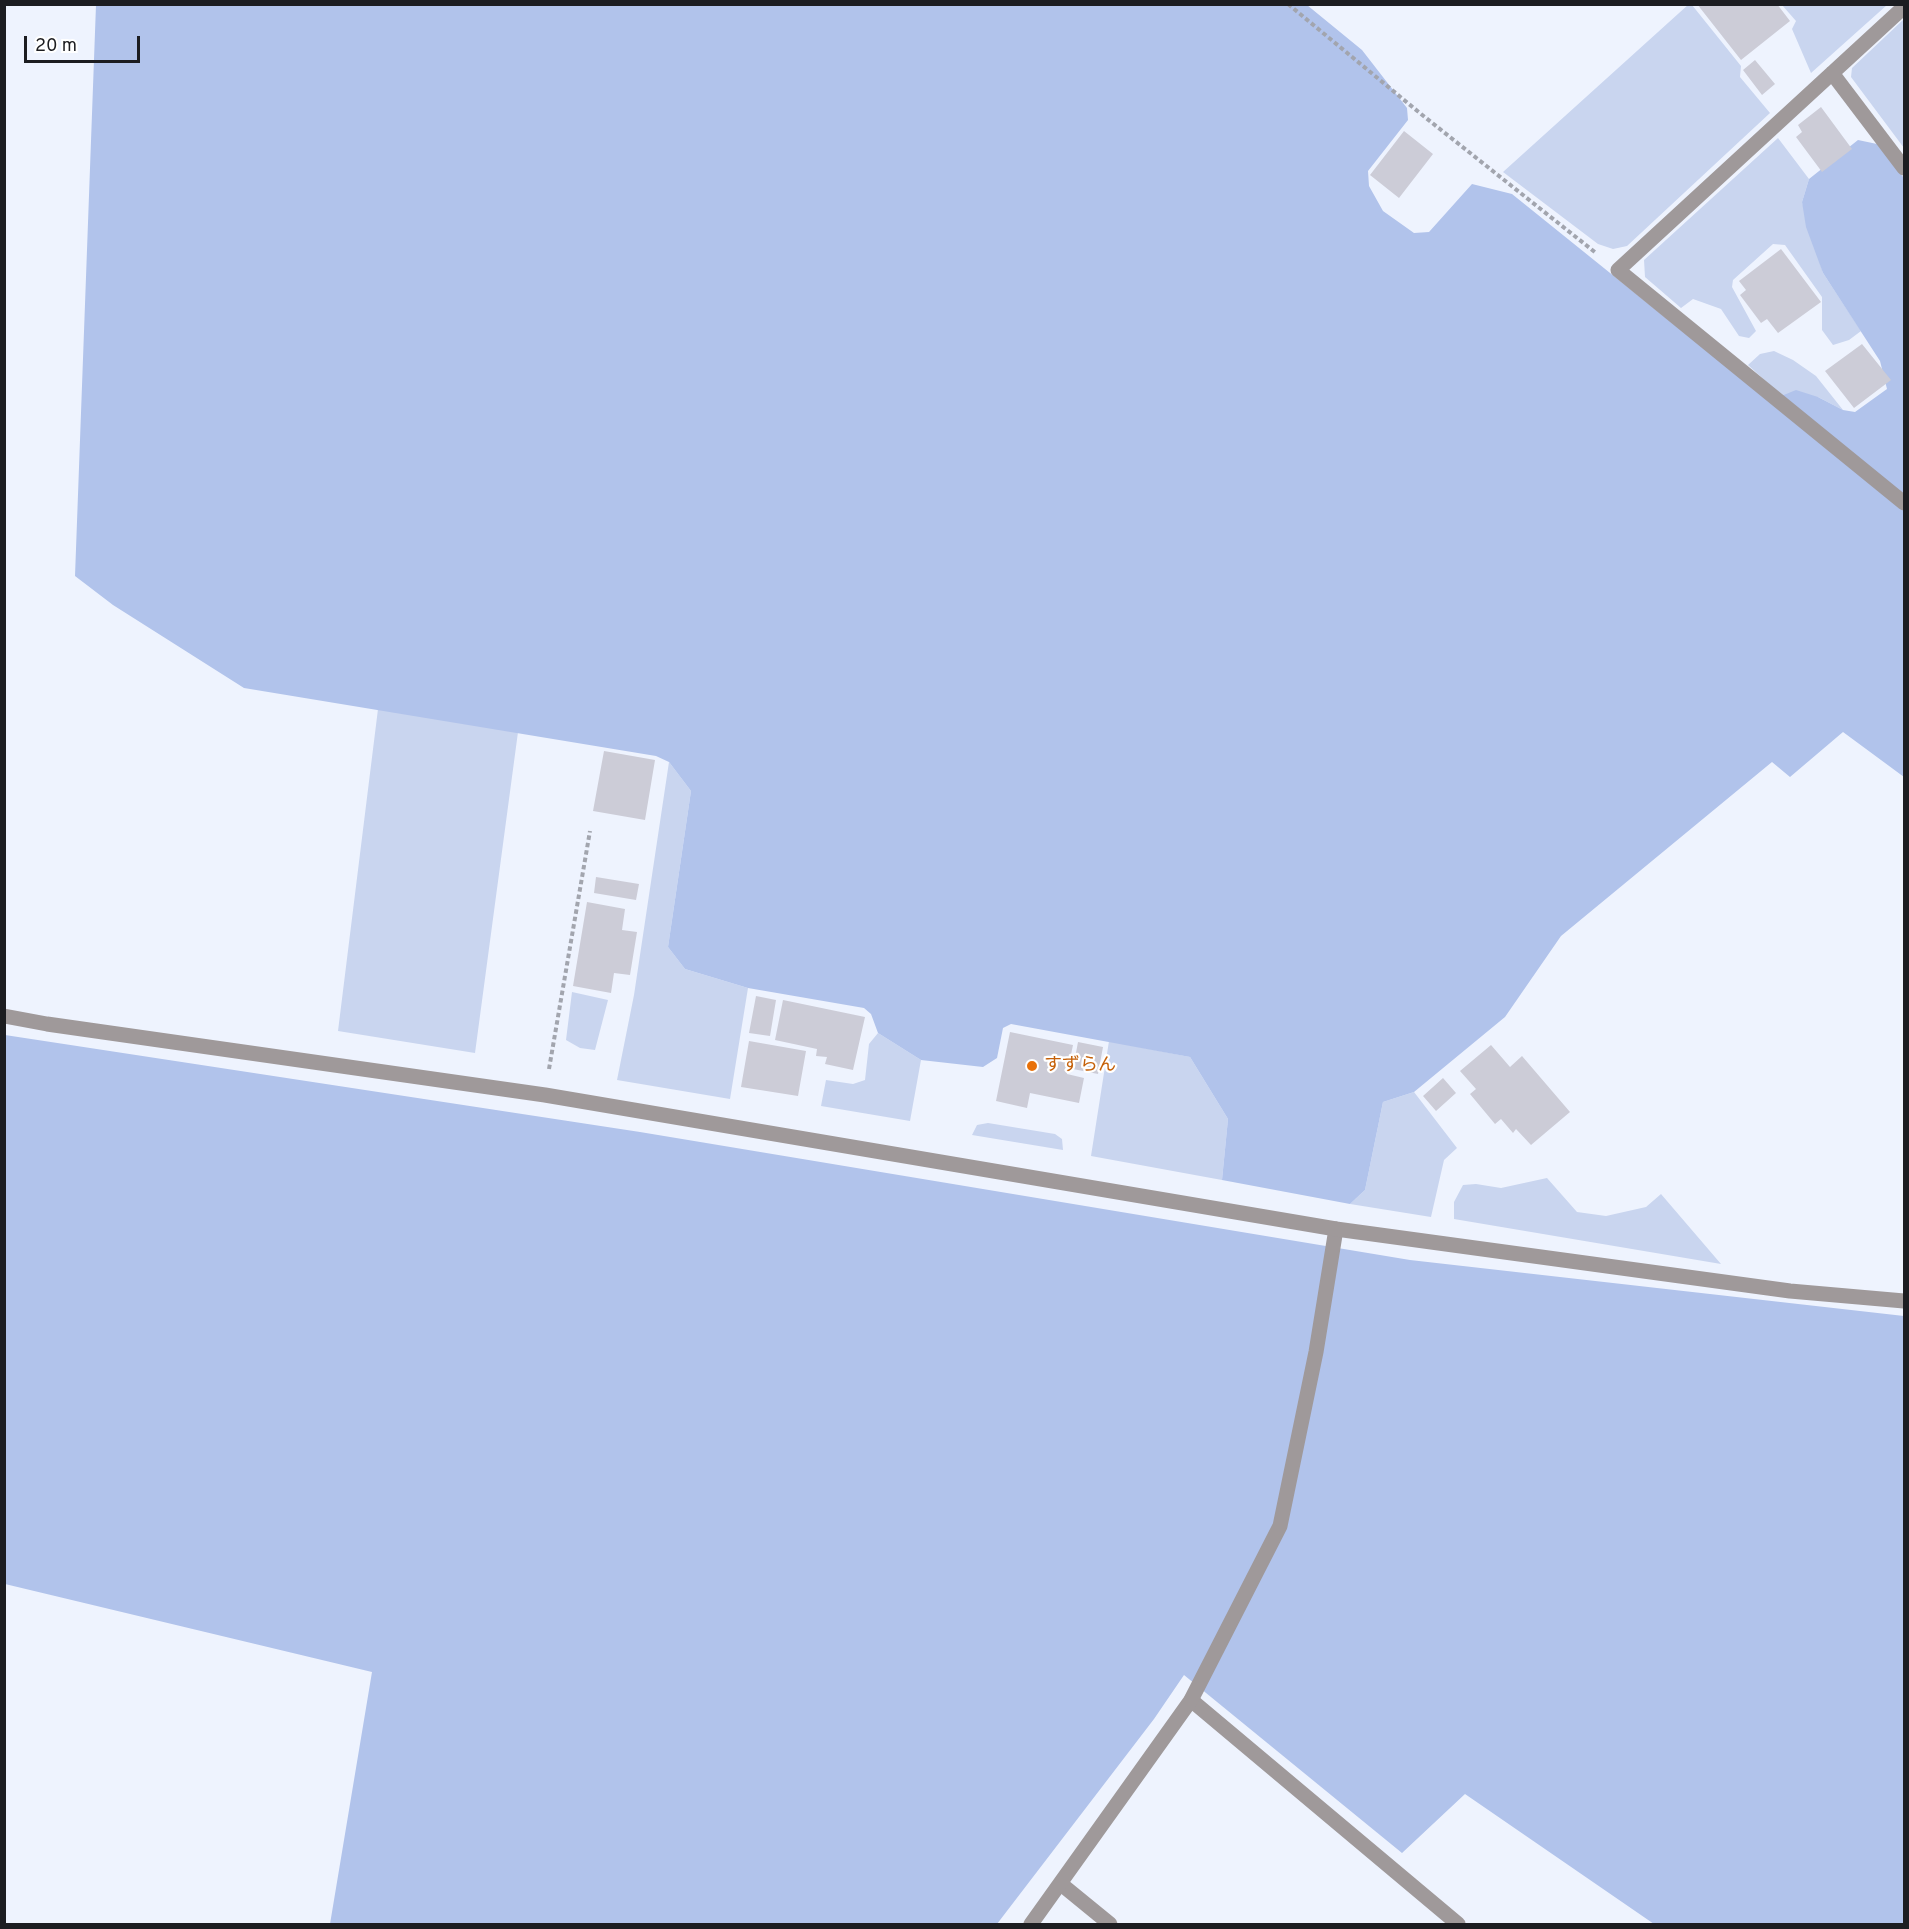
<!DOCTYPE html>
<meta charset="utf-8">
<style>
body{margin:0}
#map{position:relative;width:1909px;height:1929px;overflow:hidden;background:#eef3fe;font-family:Overpass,sans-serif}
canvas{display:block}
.frame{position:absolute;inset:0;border:6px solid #1c1d21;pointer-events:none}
.scale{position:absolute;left:24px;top:36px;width:116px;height:27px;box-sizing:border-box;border:3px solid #1c1d21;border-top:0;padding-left:8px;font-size:18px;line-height:21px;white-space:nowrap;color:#1c1d21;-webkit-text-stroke:4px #fff;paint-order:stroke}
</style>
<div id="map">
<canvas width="1909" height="1929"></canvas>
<div class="frame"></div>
<div class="scale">20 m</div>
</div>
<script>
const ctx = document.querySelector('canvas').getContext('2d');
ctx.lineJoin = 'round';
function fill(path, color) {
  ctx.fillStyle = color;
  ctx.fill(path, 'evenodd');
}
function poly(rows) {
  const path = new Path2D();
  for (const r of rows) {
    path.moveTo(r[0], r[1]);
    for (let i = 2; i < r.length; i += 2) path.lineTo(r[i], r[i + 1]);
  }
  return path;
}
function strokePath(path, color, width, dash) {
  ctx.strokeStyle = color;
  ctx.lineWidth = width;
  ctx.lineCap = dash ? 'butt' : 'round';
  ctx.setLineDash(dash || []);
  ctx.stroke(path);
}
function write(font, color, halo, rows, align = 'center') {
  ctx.font = font + ' Overpass,"Noto Sans JP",sans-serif';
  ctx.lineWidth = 4.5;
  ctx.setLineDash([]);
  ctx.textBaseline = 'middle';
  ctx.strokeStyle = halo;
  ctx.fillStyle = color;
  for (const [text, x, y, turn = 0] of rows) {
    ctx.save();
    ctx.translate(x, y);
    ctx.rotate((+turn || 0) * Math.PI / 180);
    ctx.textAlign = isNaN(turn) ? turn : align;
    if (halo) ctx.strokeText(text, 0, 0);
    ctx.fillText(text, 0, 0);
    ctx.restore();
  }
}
const green = poly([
 [1689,4,1692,5,1741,66,1740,77,1770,113,1627,246,1613,249,1598,244,1503,172],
 [1782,5,1887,5,1811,73,1792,29,1796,21],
 [1904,19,1904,148,1851,77,1852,68],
 [1778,138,1809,179,1802,202,1823,273,1861,331,1849,340,1833,345,1822,330,1822,297,1785,245,1773,244,1733,280,1732,287,1756,331,1749,338,1739,336,1721,309,1693,299,1681,308,1645,277,1644,260],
 [1774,351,1793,360,1816,376,1843,410,1818,397,1782,396,1748,365,1760,354],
 [378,709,518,732,475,1053,338,1031],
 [669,762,691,791,668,947,685,969,748,988,730,1099,617,1080,634,995],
 [572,992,608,1000,595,1050,580,1048,566,1040],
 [878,1033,921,1060,910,1121,821,1106,826,1080,853,1084,865,1080,869,1044],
 [1109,1041,1190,1057,1228,1119,1222,1180,1091,1156],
 [1414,1092,1457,1148,1444,1160,1431,1217,1350,1204,1365,1190,1383,1102],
 [988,1123,1055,1134,1062,1139,1063,1150,972,1135,977,1125],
 [1547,1178,1577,1212,1606,1216,1646,1207,1661,1194,1721,1264,1454,1219,1454,1202,1463,1185,1476,1184,1501,1188]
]);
const forest = poly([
 [96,5,1307,5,1362,50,1407,108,1408,120,1368,171,1369,186,1383,211,1414,233,1429,232,1472,184,1512,194,1769,401,1796,390,1818,397,1843,410,1855,412,1887,389,1880,361,1823,273,1806,227,1802,202,1809,179,1858,140,1877,144,1904,178,1904,777,1843,732,1790,777,1772,762,1561,936,1505,1017,1414,1092,1383,1102,1365,1190,1350,1204,1222,1180,1228,1119,1190,1057,1011,1024,1003,1028,997,1058,983,1067,921,1060,878,1033,871,1014,864,1008,748,988,685,969,668,947,691,791,669,762,656,756,244,688,113,605,75,576],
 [5,1035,640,1132,1410,1260,1904,1316,1904,1924,1654,1924,1465,1794,1402,1853,1184,1675,1154,1719,997,1924,330,1924,372,1672,5,1584]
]);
const building = poly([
 [1697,4,1777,4,1790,21,1741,60],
 [1755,60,1775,84,1762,95,1743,70],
 [1821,107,1852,149,1822,172,1796,137,1802,132,1798,125],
 [1404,131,1433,154,1399,198,1370,175],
 [1781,249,1821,302,1778,333,1767,319,1761,323,1740,295,1746,290,1739,281],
 [1862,344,1891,380,1854,408,1825,371],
 [604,751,655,760,645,820,593,811],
 [596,877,639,884,636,900,594,893],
 [587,902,625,909,622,930,637,932,630,975,614,973,611,993,573,986],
 [756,996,776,1000,770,1036,749,1033],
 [783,1000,865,1017,853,1070,825,1064,827,1057,816,1056,817,1049,775,1040],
 [1010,1032,1073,1045,1067,1074,1084,1078,1079,1103,1030,1093,1027,1108,996,1101],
 [749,1041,806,1051,798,1096,741,1087],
 [1078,1042,1103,1047,1098,1074,1073,1069],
 [1491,1045,1510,1067,1522,1056,1570,1112,1531,1145,1516,1129,1513,1133,1501,1119,1495,1124,1470,1094,1476,1089,1460,1071],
 [1443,1078,1456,1093,1436,1111,1423,1096]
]);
const path = poly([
 [1288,4,1421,114,1596,253],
 [549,1069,590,831]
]);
const service = poly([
 [1904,7,1618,270,1904,503],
 [1832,73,1904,168],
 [1191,1700,1458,1924],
 [1061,1884,1110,1924]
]);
const minor = poly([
 [1031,1924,1191,1700,1280,1526,1316,1352,1336,1229]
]);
const tertiary = poly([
 [4,1016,47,1024,545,1095,1336,1229,1790,1291,1904,1301]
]);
const markers = [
 [1032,1066,6,"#e8710a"]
];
const foodNames = [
 ["すずらん",1044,1066]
];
fill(green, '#c9d5ef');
fill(forest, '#b1c3eb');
fill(building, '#ccccd7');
strokePath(path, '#a2a5ae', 4, [4.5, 3]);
strokePath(service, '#9f999a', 15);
strokePath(minor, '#9f999a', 15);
strokePath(tertiary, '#9f999a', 15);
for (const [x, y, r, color] of markers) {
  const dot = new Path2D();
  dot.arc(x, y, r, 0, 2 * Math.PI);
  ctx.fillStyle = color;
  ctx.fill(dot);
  strokePath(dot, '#fff', 2);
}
write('18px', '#c56008', '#fff', foodNames, 'left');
</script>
